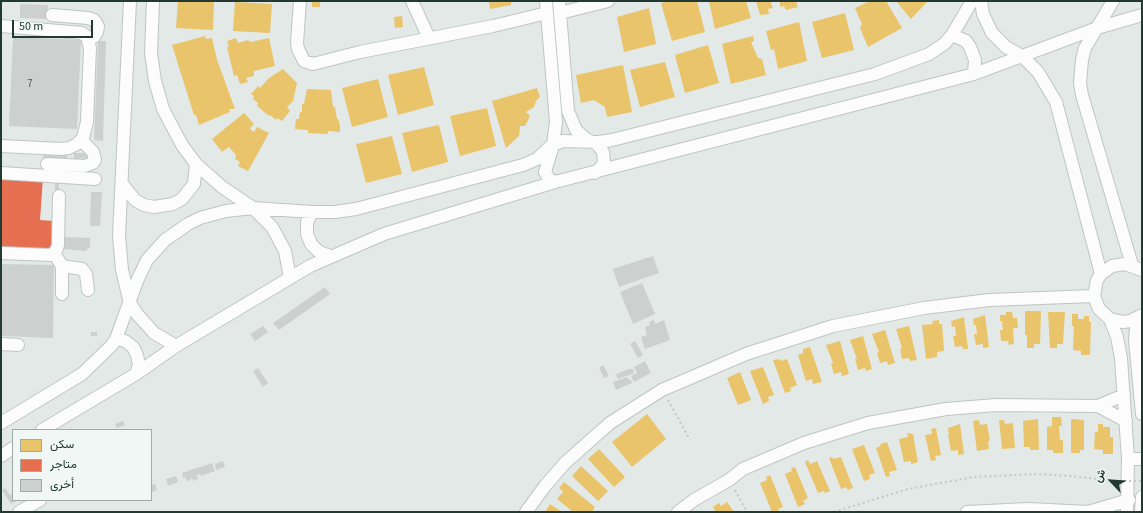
<!DOCTYPE html>
<meta charset="utf-8">
<style>
body{margin:0}
#map{position:relative;width:1143px;height:513px;overflow:hidden;background:#e3e9e6;font-family:"Source Sans 3",Vazirmatn,sans-serif}
canvas{display:block}
.frame{position:absolute;inset:0;border:2px solid #223a32;pointer-events:none}
.legend{position:absolute;left:12px;top:429px;width:140px;height:72px;box-sizing:border-box;background:#f1f7f4;border:1px solid #9eaba6;margin:0;padding:5px 7px;list-style:none;font-size:12px;color:#223a32}
.legend li{display:flex;align-items:center;gap:8px;height:20px}
.legend b{width:20px;border:1px solid #9eaba6}
.north{position:absolute;left:1091px;top:461px;width:40px;height:40px;-webkit-text-stroke:3px #f1f7f4;paint-order:stroke;rotate:295deg;font-size:11px;font-weight:700;line-height:16px;text-align:center;color:#223a32}
.north::after{content:'';display:block;margin:auto;width:14px;height:18px;background:#223a32;clip-path:polygon(50% 0,100% 100%,50% 72%,0 100%)}
.scale{position:absolute;left:12px;top:20px;width:81px;height:18px;box-sizing:border-box;border:2px solid #223a32;border-top:0;padding-left:5px;font-size:12px;line-height:14px;white-space:nowrap;color:#223a32;-webkit-text-stroke:3px #f1f7f4;paint-order:stroke}
</style>
<div id="map">
<canvas width="1143" height="513"></canvas>
<div class="frame"></div>
<ul class="legend">
<li><b style="height:11px;background:#e9c46a"></b>سكن</li>
<li><b style="height:11px;background:#e76f51"></b>متاجر</li>
<li><b style="height:11px;background:#ccd1cf"></b>أخرى</li>
</ul>
<div class="north">ش</div>
<div class="scale">50 m</div>
</div>
<script>
const ctx = document.querySelector('canvas').getContext('2d');
ctx.lineJoin = 'round';
function fill(path, color) {
  ctx.fillStyle = color;
  ctx.fill(path, 'evenodd');
}
function poly(rows) {
  const path = new Path2D();
  for (const r of rows) {
    path.moveTo(r[0], r[1]);
    for (let i = 2; i < r.length; i += 2) path.lineTo(r[i], r[i + 1]);
  }
  return path;
}
function strokePath(path, color, width, dash) {
  ctx.strokeStyle = color;
  ctx.lineWidth = width;
  ctx.lineCap = dash ? 'butt' : 'round';
  ctx.setLineDash(dash || []);
  ctx.stroke(path);
}
function write(font, color, halo, rows, align = 'center') {
  ctx.font = font + ' "Source Sans 3",sans-serif';
  ctx.lineWidth = 4;
  ctx.setLineDash([]);
  ctx.textBaseline = 'middle';
  ctx.strokeStyle = halo;
  ctx.fillStyle = color;
  for (const [text, x, y, turn = 0] of rows) {
    ctx.save();
    ctx.translate(x, y);
    ctx.rotate((+turn || 0) * Math.PI / 180);
    ctx.textAlign = isNaN(turn) ? turn : align;
    if (halo) ctx.strokeText(text, 0, 0);
    ctx.fillText(text, 0, 0);
    ctx.restore();
  }
}
const homes = poly([
 [178,1,214,1,213,30,176,28],
 [312,1,320,1,320,7,312,7],
 [489,1,511,1,511,5,490,9],
 [670,1,697,1,705,32,672,41,661,3],
 [709,1,746,1,751,18,715,29],
 [756,1,770,1,773,8,768,9,769,14,760,15],
 [780,1,796,1,798,7,786,10,784,6,780,7],
 [870,1,886,1,902,28,868,47,860,28,862,24,855,8],
 [896,1,928,1,911,19],
 [235,2,272,4,270,33,233,31],
 [649,8,656,44,624,52,617,17],
 [845,13,854,50,822,58,812,22],
 [402,16,403,27,395,28,394,17],
 [799,22,807,61,778,69,774,49,771,50,766,31],
 [205,36,206,39,212,38,217,60,235,109,229,109,230,112,199,125,196,115,194,115,172,45],
 [753,36,754,41,751,42,758,58,762,59,766,75,731,84,722,44],
 [236,38,238,43,248,40,250,42,269,38,275,66,254,71,254,76,246,78,248,82,240,84,237,75,234,76,227,47,229,47,227,41],
 [708,45,719,83,685,93,675,55],
 [665,62,675,97,640,107,630,70],
 [623,65,632,112,607,117,605,107,594,100,581,103,576,75],
 [424,67,434,105,398,115,388,75],
 [283,69,297,83,293,101,287,107,290,111,282,121,277,118,276,120,270,115,269,116,257,106,258,103,253,99,254,96,251,94,258,86,260,88,269,78],
 [378,79,388,117,352,127,342,88],
 [537,88,540,97,536,101,534,107,526,112,530,116,525,126,520,126,519,136,506,148,492,101],
 [307,89,331,90,333,107,335,107,337,119,338,119,340,125,340,132,328,131,328,134,308,133,308,130,295,129,296,119,299,119,300,112,302,112,302,104,304,104],
 [487,108,496,146,460,156,450,116],
 [244,113,254,124,250,129,254,132,257,127,269,133,248,171,238,166,240,162,235,159,236,155,229,147,222,152,212,139],
 [439,125,448,162,412,172,402,133],
 [392,136,402,174,366,183,356,144],
 [1025,311,1041,311,1040,344,1034,344,1034,348,1027,348,1027,335,1025,335],
 [1006,312,1012,312,1013,318,1017,318,1018,328,1013,328,1014,344,1009,345,1008,341,1001,341,1000,330,1003,330,1002,321,1000,321,1000,315,1006,315],
 [1048,312,1065,312,1063,344,1057,344,1057,348,1050,348],
 [1072,314,1078,314,1078,319,1084,319,1084,316,1089,316,1089,322,1091,322,1090,355,1081,355,1081,351,1073,350,1074,326,1072,326],
 [985,315,989,347,983,348,983,344,976,345,974,334,977,334,976,325,974,325,973,319],
 [964,317,968,349,963,349,962,346,955,347,953,336,956,336,955,326,952,327,951,321],
 [939,320,939,324,942,324,944,351,937,352,937,357,926,359,922,325,933,324,932,321],
 [909,326,917,360,910,361,909,358,902,359,900,349,902,348,896,329],
 [885,330,895,363,888,365,887,361,880,363,877,353,879,352,872,334],
 [863,336,872,369,866,371,865,368,858,370,855,359,857,359,850,340],
 [840,341,849,374,842,376,841,372,834,374,831,364,833,363,826,345],
 [810,347,822,382,813,384,812,379,806,381,798,355,803,353,803,349],
 [780,359,781,361,787,359,797,385,790,388,791,391,785,393,773,360],
 [763,367,774,395,768,397,769,401,763,404,750,371],
 [740,372,751,400,738,405,727,378],
 [647,414,666,439,632,467,612,442],
 [1052,417,1061,417,1062,426,1059,426,1060,440,1063,440,1063,453,1053,453,1053,450,1047,450,1047,427,1052,426],
 [1038,419,1039,450,1030,450,1030,447,1024,447,1023,421],
 [1071,419,1084,420,1084,450,1080,450,1080,453,1071,453],
 [979,420,980,425,987,424,990,441,988,441,989,449,977,451,973,421],
 [999,420,1004,420,1005,424,1013,423,1015,448,1002,449],
 [960,424,964,454,958,455,958,450,951,451,948,435,949,434,948,428],
 [1098,424,1103,424,1103,427,1110,427,1110,437,1113,437,1113,454,1103,454,1103,450,1094,449,1095,432,1098,432],
 [936,428,941,455,935,456,936,460,931,461,925,435,932,434,931,429],
 [907,433,913,434,918,462,911,464,911,461,904,462,899,439,908,437],
 [887,442,897,470,889,472,890,476,886,477,876,448,881,446,880,444],
 [864,445,875,473,869,475,870,479,864,481,852,449],
 [599,449,625,477,614,487,588,459],
 [832,457,833,459,841,457,853,488,848,490,846,487,841,489,829,458],
 [808,460,810,464,817,461,830,491,825,493,824,491,818,493,805,462],
 [581,466,608,491,598,501,572,476],
 [795,467,808,498,803,501,805,504,798,507,785,474,792,471,791,468],
 [770,475,783,507,778,509,779,512,772,512,760,483,767,480,766,477],
 [564,482,595,507,592,512,573,512,557,499,563,492,559,488],
 [727,502,734,512,716,512,713,507,719,503,721,506],
 [550,504,562,512,545,512]
]);
const shops = poly([
 [1,176,43,178,40,220,54,221,52,250,1,247]
]);
const building = poly([
 [20,4,48,5,47,19,20,18],
 [13,37,81,40,77,129,9,126],
 [98,41,106,41,103,141,94,140],
 [43,152,67,154,67,159,43,158],
 [74,153,85,153,87,158,74,159],
 [55,181,59,181,59,190,55,190],
 [91,192,102,192,100,226,90,226],
 [64,237,90,238,90,247,85,251,64,249],
 [653,256,659,273,619,287,613,269],
 [1,264,54,265,53,338,1,336],
 [642,283,655,314,633,324,620,292],
 [325,287,330,294,279,330,273,323],
 [654,320,655,324,664,320,670,340,645,349,641,337,647,335,645,327,650,325,649,322],
 [263,326,268,332,255,341,250,334],
 [91,332,97,332,97,336,91,336],
 [635,341,643,355,638,358,630,344],
 [645,361,651,373,634,382,631,376,637,373,634,367],
 [603,365,609,376,604,378,599,368],
 [258,368,268,383,263,387,253,371],
 [629,369,633,369,634,373,618,379,616,374],
 [627,377,628,379,630,379,632,383,616,390,613,382],
 [123,421,125,425,117,428,115,424],
 [223,461,225,467,216,470,215,464],
 [212,463,215,471,201,476,200,474,197,475,198,479,193,481,192,478,187,482,185,477,183,478,182,473],
 [176,476,178,482,168,486,166,479],
 [155,484,157,490,152,492,151,485],
 [5,488,10,495,13,493,13,500,18,500,11,504,2,490]
]);
const path = poly([
 [668,400,690,440],
 [735,490,747,512],
 [834,512,908,489,974,477,1036,474,1071,476,1114,481]
]);
const minor = poly([
 [130,1,119,236,122,270,130,303,137,314,154,333,176,346],
 [153,1,151,53,155,81,163,109,182,145,196,164,222,187,253,208,272,227,285,251,290,278],
 [300,1,297,43,298,49,304,61,313,64,360,52,493,26,547,13],
 [412,1,429,38],
 [546,1,556,122,553,145,545,172,549,179,555,182],
 [559,1,568,111,576,130,586,139,597,144,603,152,604,161,602,166,595,173],
 [981,1,983,14,992,33,1006,47,1022,56,1038,72,1056,102,1101,274],
 [1113,1,1085,48,1082,60,1080,83,1082,95,1132,265],
 [560,13,608,1],
 [52,15,88,18,94,20,98,26,97,32,94,37,88,40],
 [1,26,82,33,87,37,90,48,87,122,83,138,77,144,69,148,61,149,1,146],
 [952,35,966,41,970,47,975,60,974,74],
 [47,164,85,166,93,163,95,160,93,152,81,140],
 [1,173,95,179],
 [123,185,135,200,144,205,154,207,173,204,182,199,194,184,196,164],
 [312,212,307,222,307,234,311,244,319,252,330,256],
 [1,253,51,255,56,251,58,245,59,196],
 [54,253,62,266,62,294],
 [62,266,82,269,86,274,88,290],
 [1142,270,1125,264,1112,266,1101,274,1097,280,1094,296,1099,309,1110,319,1123,322,1130,321,1142,315],
 [1110,319,1117,337,1121,358,1128,459,1127,512],
 [1137,319,1135,340,1142,414],
 [116,339,125,341,133,347,137,355,139,365,136,374],
 [1,344,18,345],
 [1098,406,1126,421],
 [1,423,82,374,111,346,116,339,137,281,147,260,165,240,188,224,200,218,226,211,253,208,312,212,335,212,356,209,523,165,537,159,551,146,563,141,599,142,612,140,875,74,929,54,944,44,952,35,972,1],
 [42,430,136,374,176,346,310,266,384,234,555,182,974,74,1097,28,1142,15],
 [1,456,13,448],
 [1128,459,1142,459],
 [19,512,40,500],
 [526,512,545,486,565,463,610,423,662,390,746,354,833,326,924,308,989,300,1094,296],
 [678,512,694,500,729,480,743,469,804,443,868,423,946,409,996,405,1098,406,1124,395],
 [967,512,1028,509,1089,512],
 [1088,512,1129,500],
 [1141,512,1142,497]
]);
const pathBridge = poly([
 [1114,481,1142,481]
]);
const numberNames = [
 ["7",30,85]
];
fill(homes, '#e9c46a');
fill(shops, '#e76f51');
fill(building, '#ccd1cf');
strokePath(minor, '#c0c5c3', 14);
strokePath(path, '#c0c9c4', 2, [2, 3]);
strokePath(minor, '#fbfcfb', 12);
strokePath(pathBridge, '#c0c9c4', 2, [2, 3]);
write('11px', '#4d605a', null, numberNames);
</script>
